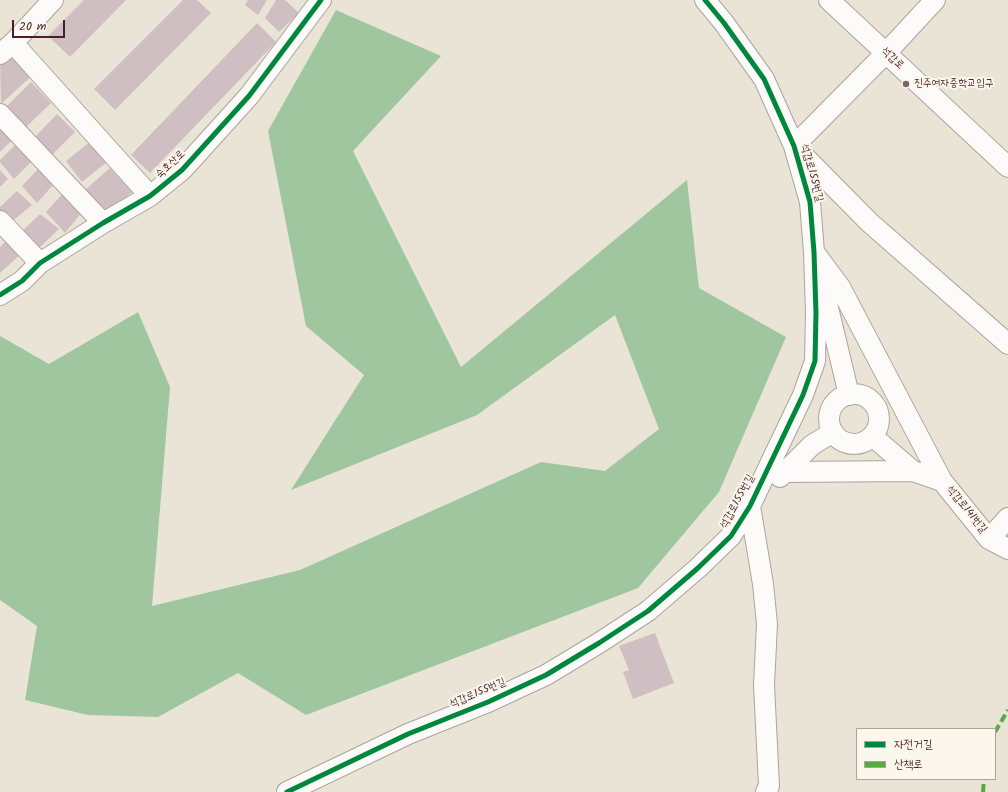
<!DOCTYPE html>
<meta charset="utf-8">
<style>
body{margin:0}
#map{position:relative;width:1008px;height:792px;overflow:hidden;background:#e9e4d5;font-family:Kalam,"Poor Story",sans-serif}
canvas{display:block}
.legend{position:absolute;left:856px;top:728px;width:140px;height:52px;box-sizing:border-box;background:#fbf7ec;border:1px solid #b4a19f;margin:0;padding:5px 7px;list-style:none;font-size:12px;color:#4a1f2b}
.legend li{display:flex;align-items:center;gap:8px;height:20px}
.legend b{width:20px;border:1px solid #b4a19f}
.scale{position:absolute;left:12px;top:20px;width:53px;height:18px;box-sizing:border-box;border:2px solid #4a1f2b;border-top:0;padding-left:5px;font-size:12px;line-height:14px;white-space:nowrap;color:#4a1f2b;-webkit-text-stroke:3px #fbf7ec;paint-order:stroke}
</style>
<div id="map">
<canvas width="1008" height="792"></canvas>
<ul class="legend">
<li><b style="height:5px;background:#00873e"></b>자전거길</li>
<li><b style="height:5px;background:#57aa44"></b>산책로</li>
</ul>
<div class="scale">20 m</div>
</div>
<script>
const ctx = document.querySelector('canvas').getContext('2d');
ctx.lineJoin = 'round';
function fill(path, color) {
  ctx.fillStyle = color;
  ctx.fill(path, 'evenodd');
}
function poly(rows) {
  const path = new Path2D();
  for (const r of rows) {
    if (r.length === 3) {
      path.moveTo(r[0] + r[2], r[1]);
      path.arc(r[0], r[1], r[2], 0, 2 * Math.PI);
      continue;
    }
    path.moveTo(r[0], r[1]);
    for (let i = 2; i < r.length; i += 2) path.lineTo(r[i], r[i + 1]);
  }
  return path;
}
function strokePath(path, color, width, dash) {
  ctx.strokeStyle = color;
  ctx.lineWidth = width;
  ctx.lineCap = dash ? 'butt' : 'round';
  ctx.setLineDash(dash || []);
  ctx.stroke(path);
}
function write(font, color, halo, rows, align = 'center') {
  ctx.font = font + ' Kalam,"Poor Story",sans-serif';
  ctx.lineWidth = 4;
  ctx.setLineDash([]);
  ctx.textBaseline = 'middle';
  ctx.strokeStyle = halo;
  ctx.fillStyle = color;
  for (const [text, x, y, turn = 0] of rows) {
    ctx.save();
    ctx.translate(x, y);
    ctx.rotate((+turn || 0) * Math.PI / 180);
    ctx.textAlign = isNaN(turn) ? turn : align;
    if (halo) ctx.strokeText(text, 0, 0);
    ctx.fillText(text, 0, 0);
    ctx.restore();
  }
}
const forest = poly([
 [336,10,441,56,353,151,461,367,687,180,699,288,786,337,719,492,638,588,306,715,238,673,158,717,88,715,25,700,37,626,0,600,0,336,49,364,138,312,170,387,152,606,300,570,541,462,605,471,659,429,615,315,477,415,291,490,364,375,306,326,268,131]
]);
const building = poly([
 [84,0,126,0,70,57,48,36],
 [183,0,197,0,211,13,115,110,94,89],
 [248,0,267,0,258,15,245,5],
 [276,0,285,0,299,13,279,32,265,18],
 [257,23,276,42,150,173,131,155],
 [3,57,19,58,34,74,1,104,0,60],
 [31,82,51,103,25,128,7,106],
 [57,114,75,132,52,155,34,138],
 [0,119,15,137,0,152],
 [20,140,35,158,14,179,0,162,0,160],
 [91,141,107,162,82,182,66,161],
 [40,167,54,184,37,203,22,186],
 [110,168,132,192,107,214,85,190],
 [0,170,8,179,0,187],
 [66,190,83,211,65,233,46,212],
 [17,191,32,205,10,223,0,214,0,207],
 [40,214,59,229,34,253,19,234],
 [9,238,21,254,0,273,0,247],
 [655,633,674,683,633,699,623,672,629,670,619,646]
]);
const minor = poly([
 [829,0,1008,167],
 [935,0,886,53,794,146,869,222,1008,344],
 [13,43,150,196],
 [0,54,13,43,53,0],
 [0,114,103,223],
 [0,221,40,263],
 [814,252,840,287,942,481,989,539,1008,549],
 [824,291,849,395],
 [0,295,22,281,40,263,103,223,150,196,182,170,249,96,321,0],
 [854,419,25],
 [872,436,913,471],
 [785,472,913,471,942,481],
 [780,477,812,445,833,432],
 [750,506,763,584,767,624,764,685,769,786,766,792],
 [989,539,1008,518],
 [287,792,408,734,488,702,546,675,599,643,648,611,698,568,731,536,750,506,803,395,815,361,816,313,814,252,810,202,794,146,764,79,724,23,705,0]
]);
const quiet = poly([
 [995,732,1008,710],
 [983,792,984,779]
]);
const cycleway = poly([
 [0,295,22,281,40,263,103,223,150,196,182,170,249,96,321,0],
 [287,792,408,734,488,702,546,675,599,643,648,611,698,568,731,536,750,506,803,395,815,361,816,313,814,252,810,202,794,146,764,79,724,23,705,0]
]);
const markers = [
 [906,84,4,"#826466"]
];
const streetNames = [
 ["석갑로",892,59,43],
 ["숙호산로",171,165,-43],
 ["석갑로155번길",811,173,75],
 ["석갑로155번길",738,502,-61],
 ["석갑로141번길",966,510,51],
 ["석갑로155번길",478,694,-23]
];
const poiNames = [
 ["진주여자중학교입구",914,84]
];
fill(forest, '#a0c6a0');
fill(building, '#d0bfc2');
strokePath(minor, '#aca49c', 22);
strokePath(minor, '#fcfbf9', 20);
strokePath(quiet, '#57aa44', 4, [8, 4]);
strokePath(cycleway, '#00873e', 5);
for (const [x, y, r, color] of markers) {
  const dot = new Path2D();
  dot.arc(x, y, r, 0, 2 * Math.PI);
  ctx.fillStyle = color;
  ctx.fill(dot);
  strokePath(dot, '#fbf7ec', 1.5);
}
write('11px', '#4a1f2b', '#fbf7ec', streetNames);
write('11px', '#4a1f2b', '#fbf7ec', poiNames, 'left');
</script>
